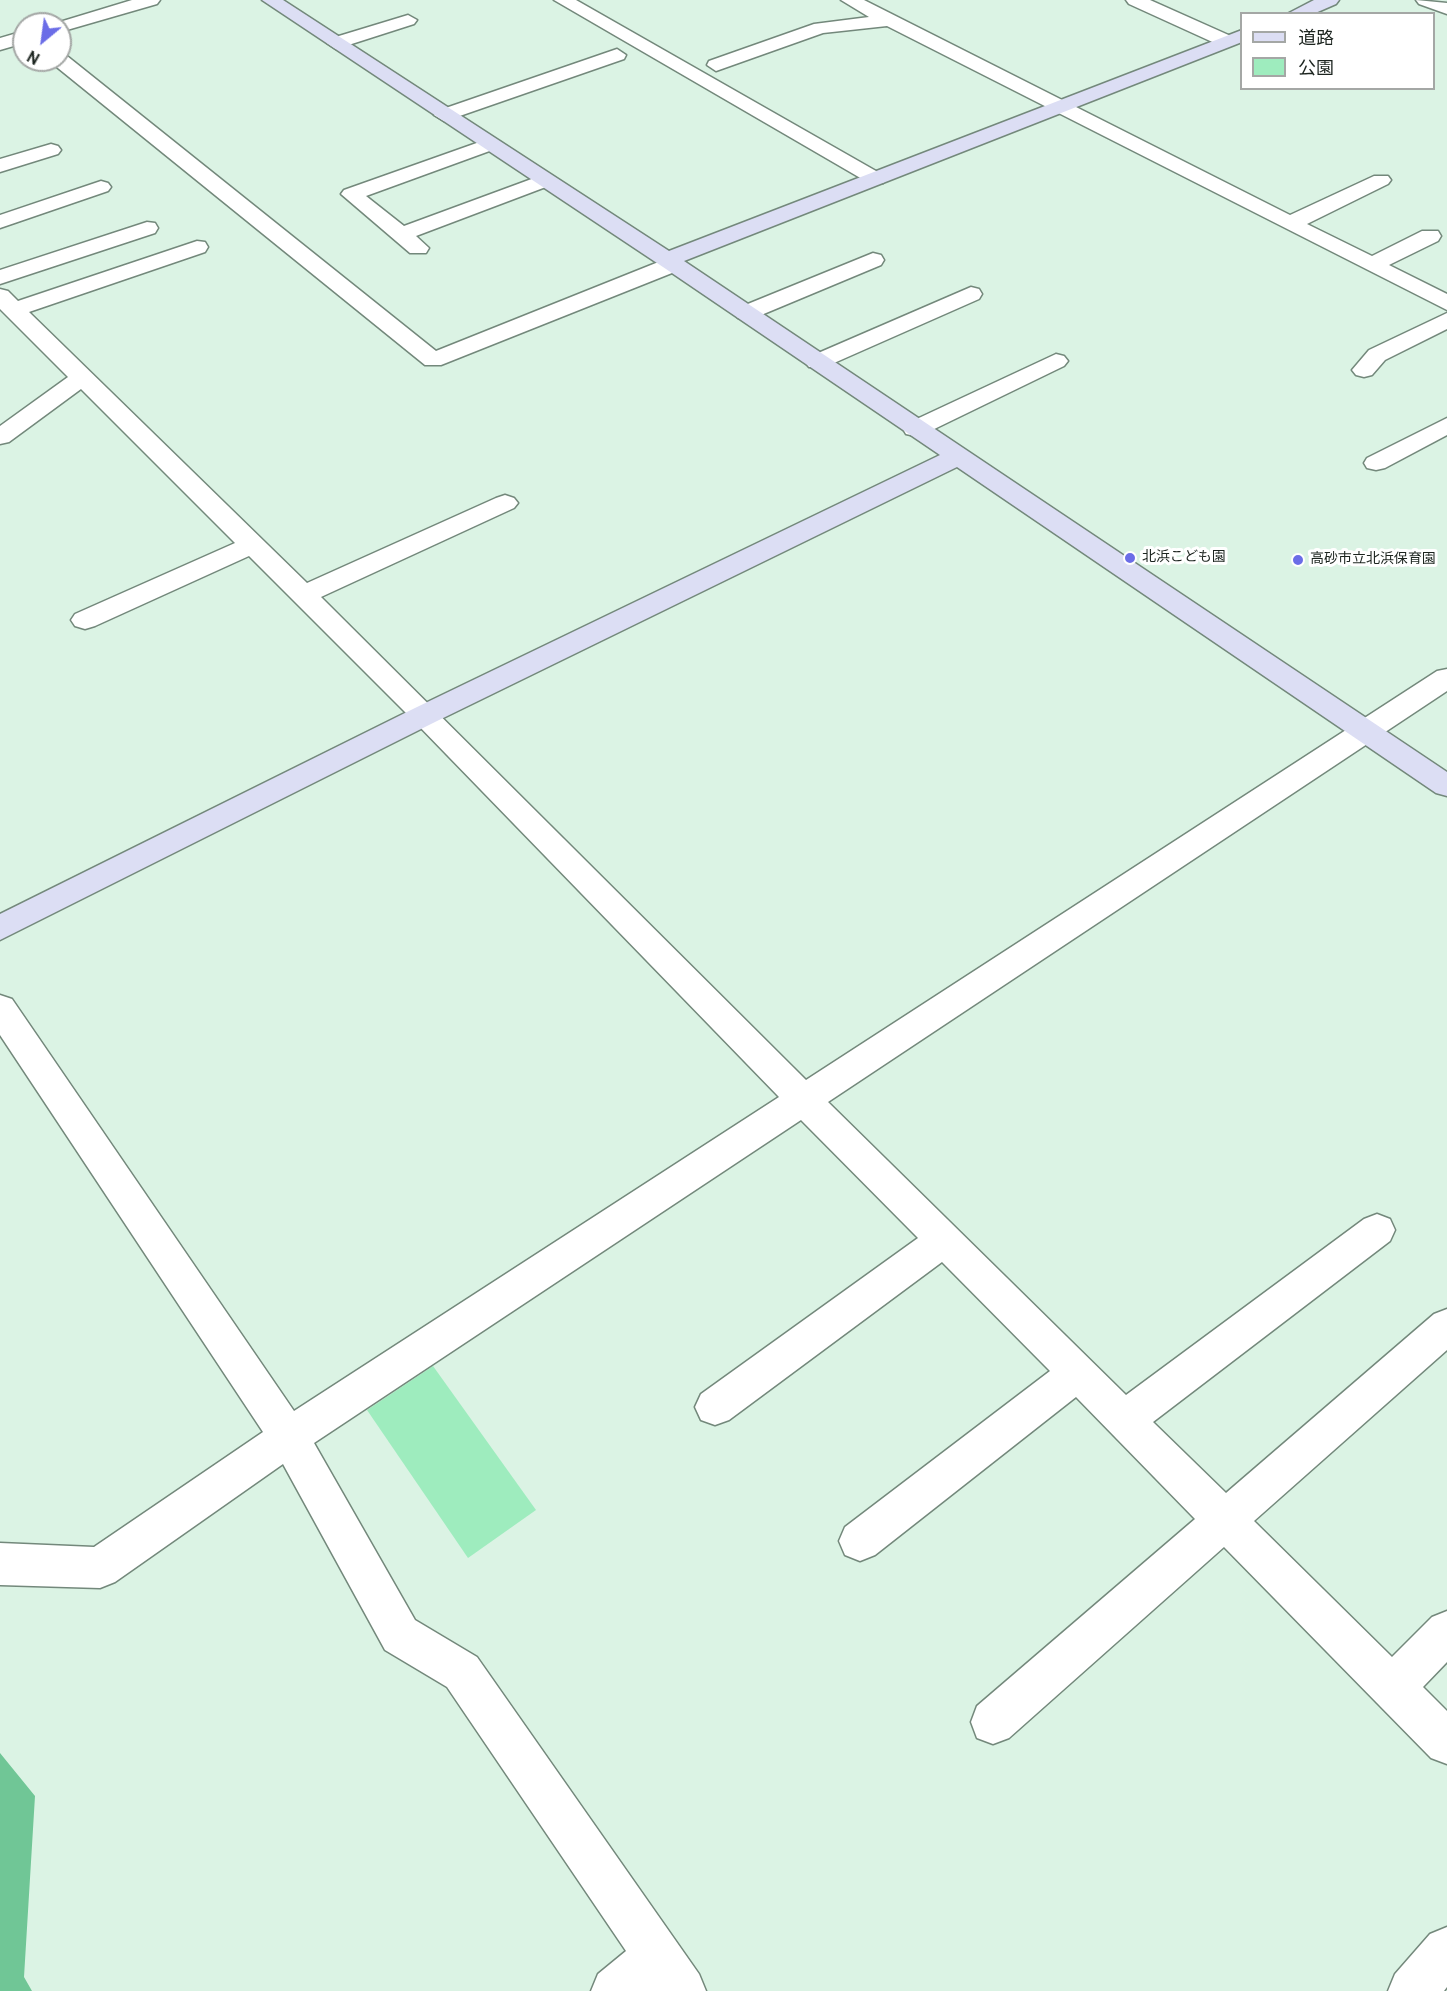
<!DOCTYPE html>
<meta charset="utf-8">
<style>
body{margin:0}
#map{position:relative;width:1447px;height:1991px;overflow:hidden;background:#dbf3e4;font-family:Overpass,"Noto Sans JP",sans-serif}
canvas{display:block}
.legend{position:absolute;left:1240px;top:12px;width:195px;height:78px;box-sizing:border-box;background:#fff;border:2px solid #a4a7a5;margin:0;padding:8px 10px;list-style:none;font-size:18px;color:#1c241f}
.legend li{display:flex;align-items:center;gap:12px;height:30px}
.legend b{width:30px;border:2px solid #a4a7a5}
.north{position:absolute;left:12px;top:12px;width:60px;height:60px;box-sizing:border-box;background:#fff;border:2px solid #a4a7a5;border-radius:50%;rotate:209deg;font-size:16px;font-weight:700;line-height:24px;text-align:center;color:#1c241f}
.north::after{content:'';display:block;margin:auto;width:21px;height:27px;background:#6b6de7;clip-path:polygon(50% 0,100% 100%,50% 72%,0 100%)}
</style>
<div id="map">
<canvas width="1447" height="1991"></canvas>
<ul class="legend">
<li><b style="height:8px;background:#dcdef4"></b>道路</li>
<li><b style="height:16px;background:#9eecbe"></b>公園</li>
</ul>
<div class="north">N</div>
</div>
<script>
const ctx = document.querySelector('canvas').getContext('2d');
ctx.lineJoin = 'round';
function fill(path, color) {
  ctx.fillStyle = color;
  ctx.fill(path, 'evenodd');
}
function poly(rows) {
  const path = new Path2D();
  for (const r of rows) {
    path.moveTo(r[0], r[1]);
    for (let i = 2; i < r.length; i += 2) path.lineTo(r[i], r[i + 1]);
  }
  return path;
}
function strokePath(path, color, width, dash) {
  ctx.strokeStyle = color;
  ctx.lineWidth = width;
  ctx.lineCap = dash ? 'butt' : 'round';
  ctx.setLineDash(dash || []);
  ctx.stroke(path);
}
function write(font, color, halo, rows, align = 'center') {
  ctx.font = font + ' Overpass,"Noto Sans JP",sans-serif';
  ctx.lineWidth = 6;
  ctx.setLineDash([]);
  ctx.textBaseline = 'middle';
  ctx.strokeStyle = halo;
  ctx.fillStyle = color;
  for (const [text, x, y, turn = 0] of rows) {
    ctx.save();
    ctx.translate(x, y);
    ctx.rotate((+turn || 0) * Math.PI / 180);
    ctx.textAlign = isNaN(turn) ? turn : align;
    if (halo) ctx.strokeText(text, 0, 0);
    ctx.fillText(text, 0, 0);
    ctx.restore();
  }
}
const green = poly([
 [433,1366,536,1510,468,1558,367,1410]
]);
const forest = poly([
 [0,1753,35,1796,24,1977,32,1991,0,1991]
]);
const street = poly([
 [132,0,160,0,157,4,60,32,60,24,53,24,132,0],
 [554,0,576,0,883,175,886,179,883,183,869,183,554,0],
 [841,0,864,0,1290,215,1374,176,1388,176,1391,180,1388,184,1307,224,1372,256,1422,231,1438,231,1441,236,1438,241,1389,265,1447,294,1447,310,887,26,823,33,716,71,707,65,709,61,814,24,869,17,841,0],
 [1126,0,1150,0,1233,37,1235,41,1226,47,1219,45,1129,4,1126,0],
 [1416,0,1447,3,1447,14,1419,4,1416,0],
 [408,15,417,20,414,24,336,49,327,43,329,39,408,15],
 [24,31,24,43,0,50,0,38,24,31],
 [617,49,626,55,624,59,451,119,444,121,434,115,437,111,617,49],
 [60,54,67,56,436,351,666,259,674,257,682,259,685,264,682,269,441,365,425,365,53,64,51,60,60,60,60,54],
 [488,139,495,141,498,145,495,149,366,196,404,226,537,177,544,175,551,177,554,181,551,185,416,236,429,248,426,253,410,253,341,194,344,190,488,139],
 [51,144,58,146,61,150,58,154,0,172,0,159,51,144],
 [101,181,108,183,111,187,108,191,0,228,0,215,101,181],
 [147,222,155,223,158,228,155,233,0,284,0,270,147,222],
 [197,241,205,242,208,247,205,252,29,312,307,583,496,498,505,495,514,498,518,503,514,508,321,597,806,1080,1437,671,1447,669,1447,691,828,1102,1126,1395,1364,1219,1377,1214,1390,1219,1395,1230,1390,1241,1153,1422,1226,1493,1434,1314,1447,1309,1447,1350,1254,1521,1392,1657,1432,1617,1447,1611,1447,1662,1423,1687,1447,1711,1447,1764,1431,1758,1224,1547,1009,1738,993,1744,977,1738,971,1722,977,1706,1195,1519,1076,1397,875,1555,860,1561,845,1555,839,1541,845,1527,1050,1371,942,1262,729,1420,715,1425,701,1420,695,1407,701,1394,918,1238,801,1120,314,1443,415,1620,477,1657,699,1974,706,1991,591,1991,598,1974,626,1951,447,1687,385,1650,283,1464,115,1582,100,1588,0,1585,0,1543,94,1547,263,1432,0,1035,0,995,12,999,294,1411,779,1097,415,722,249,556,95,626,85,629,75,626,71,620,75,614,235,543,81,389,9,442,0,444,0,426,68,377,0,309,0,289,8,291,18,301,197,241],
 [873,253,881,255,884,260,881,265,754,318,738,318,735,313,738,308,873,253],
 [971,287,979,289,982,294,979,299,825,367,809,367,805,362,809,357,971,287],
 [1447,313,1447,329,1385,360,1372,375,1364,377,1356,375,1352,370,1369,350,1447,313],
 [1056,354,1064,356,1068,361,1064,366,924,434,915,436,906,434,903,429,906,424,1056,354],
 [1447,418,1447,435,1385,468,1376,470,1367,468,1364,463,1367,458,1447,418],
 [1447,1927,1447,1987,1444,1991,1388,1991,1395,1974,1430,1934,1447,1927]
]);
const secondary = poly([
 [262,0,283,0,669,251,1242,30,1242,42,684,261,1447,772,1447,796,1436,793,957,467,435,722,0,940,0,914,415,708,940,455,666,269,262,0],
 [1314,0,1339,0,1336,4,1313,14,1287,14,1314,0]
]);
const markers = [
 [1130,558,6,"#6b6de7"],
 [1298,560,6,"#6b6de7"]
];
const farPoinames = [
 ["北浜こども園",1142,558],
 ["高砂市立北浜保育園",1310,560]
];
fill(green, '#9eecbe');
fill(forest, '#70c696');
strokePath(street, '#73887b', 3);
strokePath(secondary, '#73887b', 3);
fill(street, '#fff');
fill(secondary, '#dcdef4');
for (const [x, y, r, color] of markers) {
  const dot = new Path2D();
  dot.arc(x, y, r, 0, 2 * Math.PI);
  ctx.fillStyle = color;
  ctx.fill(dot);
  strokePath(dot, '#fff', 2);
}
write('14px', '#1c241f', '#fff', farPoinames, 'left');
</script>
